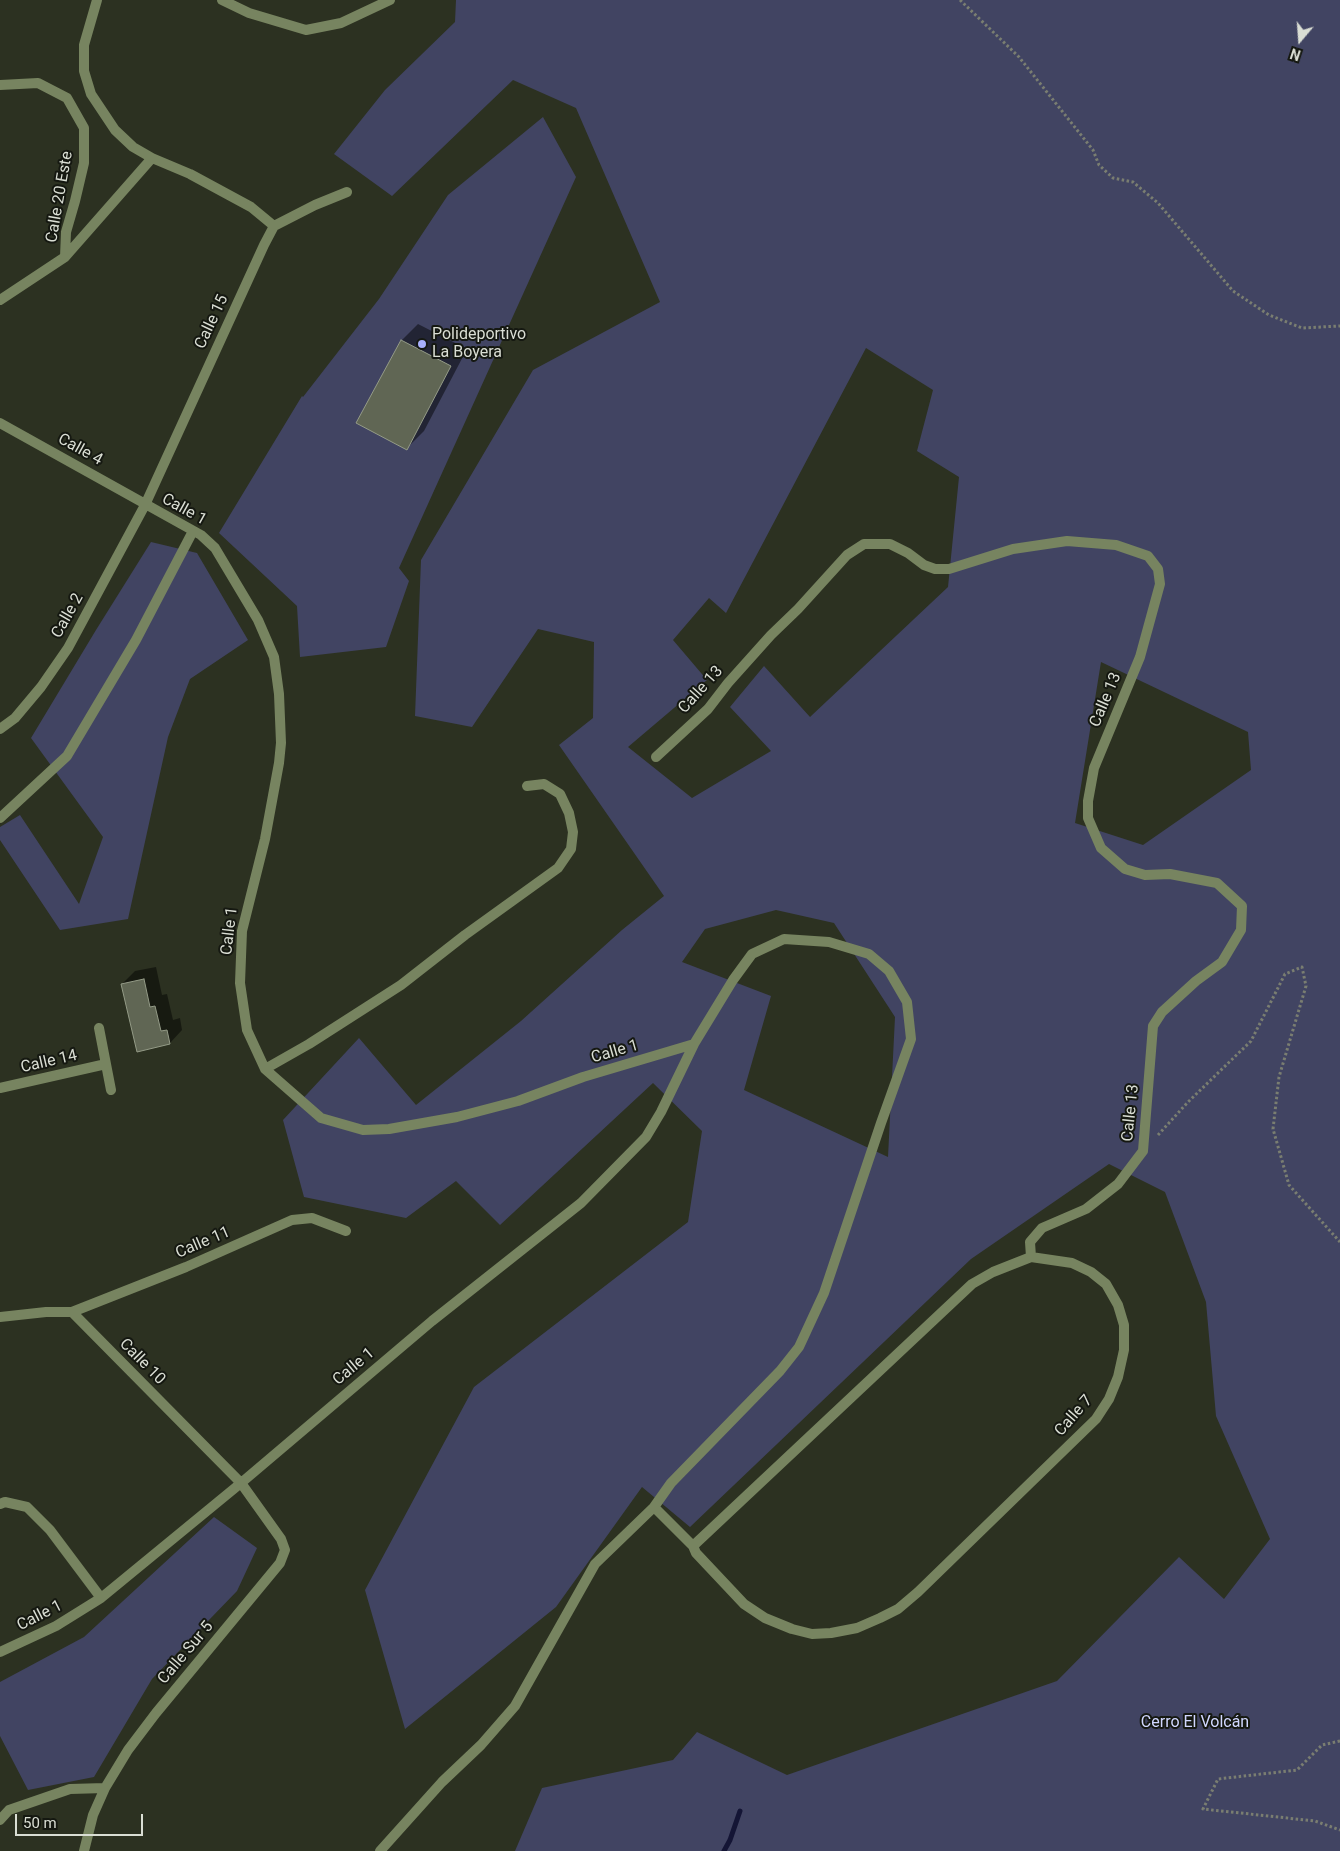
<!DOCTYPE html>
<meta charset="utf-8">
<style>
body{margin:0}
#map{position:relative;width:1340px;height:1851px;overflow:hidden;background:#2c3121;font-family:Roboto,sans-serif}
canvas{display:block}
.north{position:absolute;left:1275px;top:15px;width:50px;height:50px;-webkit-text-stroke:4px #151811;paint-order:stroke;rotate:198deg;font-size:14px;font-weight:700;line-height:20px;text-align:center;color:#daded4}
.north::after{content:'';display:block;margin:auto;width:18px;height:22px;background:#daded4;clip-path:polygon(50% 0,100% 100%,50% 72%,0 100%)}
.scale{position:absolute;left:15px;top:1814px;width:128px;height:22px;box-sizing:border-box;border:2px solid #daded4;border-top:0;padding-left:6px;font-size:15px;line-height:18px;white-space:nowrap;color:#daded4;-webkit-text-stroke:4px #151811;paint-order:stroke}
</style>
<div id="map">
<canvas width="1340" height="1851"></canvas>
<div class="north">N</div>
<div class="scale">50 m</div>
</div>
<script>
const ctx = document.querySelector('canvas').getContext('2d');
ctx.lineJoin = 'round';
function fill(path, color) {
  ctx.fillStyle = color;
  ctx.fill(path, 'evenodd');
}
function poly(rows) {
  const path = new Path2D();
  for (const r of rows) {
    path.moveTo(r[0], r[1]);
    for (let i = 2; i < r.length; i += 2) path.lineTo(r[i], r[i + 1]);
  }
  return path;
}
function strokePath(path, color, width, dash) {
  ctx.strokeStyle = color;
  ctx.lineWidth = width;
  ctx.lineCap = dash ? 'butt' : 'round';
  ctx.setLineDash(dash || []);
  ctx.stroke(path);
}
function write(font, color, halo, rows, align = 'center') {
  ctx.font = font + ' Roboto,sans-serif';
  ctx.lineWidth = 4;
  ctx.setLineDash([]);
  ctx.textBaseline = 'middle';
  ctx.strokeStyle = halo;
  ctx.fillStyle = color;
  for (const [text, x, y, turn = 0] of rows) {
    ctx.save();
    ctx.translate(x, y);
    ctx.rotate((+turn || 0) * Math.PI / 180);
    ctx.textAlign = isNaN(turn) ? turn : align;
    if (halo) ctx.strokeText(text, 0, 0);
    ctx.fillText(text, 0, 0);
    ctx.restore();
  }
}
const green = poly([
 [456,0,1340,0,1340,1851,515,1851,542,1788,673,1760,697,1732,787,1775,1057,1681,1179,1557,1224,1599,1270,1539,1216,1416,1206,1302,1165,1192,1109,1164,971,1259,690,1527,642,1487,556,1607,405,1729,365,1590,474,1387,688,1222,702,1131,653,1083,500,1225,456,1181,406,1218,304,1197,283,1120,359,1038,416,1105,521,1021,622,930,664,896,559,745,593,718,594,642,538,629,472,727,415,716,421,560,533,370,660,302,576,108,513,80,392,196,334,154,385,90,455,22],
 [866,348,933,390,917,451,959,477,948,587,810,717,764,666,730,707,771,751,692,798,628,747,707,680,673,640,709,598,726,613],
 [1101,662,1248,732,1251,770,1143,845,1075,823],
 [776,910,834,923,895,1017,888,1157,744,1090,771,996,682,962,705,929],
 [543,117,576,177,399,568,409,581,386,647,300,657,297,606,219,533,302,396,303,397,379,299,448,195],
 [151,542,197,553,248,640,190,679,168,737,128,919,60,930,0,840,0,827,20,815,79,904,103,837,31,738,96,630],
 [214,1517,257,1548,237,1591,152,1679,94,1777,28,1790,0,1736,0,1682,84,1637]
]);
const shadow = poly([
 [418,324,467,349,424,431,407,448,402,340],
 [156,967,162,995,167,994,173,1020,180,1018,182,1030,170,1043,138,1050,122,984,135,971]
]);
const stream = poly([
 [724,1851,730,1840,740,1811]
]);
const building = poly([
 [401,340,451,366,407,450,356,423,401,340],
 [144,979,150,1007,155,1006,161,1031,167,1030,170,1044,137,1052,121,984,144,979]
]);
const path = poly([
 [960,0,1019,57,1093,150,1099,165,1113,178,1133,182,1158,203,1233,291,1269,315,1302,328,1340,326],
 [1158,1135,1188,1102,1251,1041,1285,974,1302,967,1306,986,1279,1077,1273,1129,1289,1185,1340,1242],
 [1340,1741,1322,1745,1297,1770,1218,1779,1203,1809,1315,1821,1340,1830]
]);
const minor = poly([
 [97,0,84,45,84,71,91,94,115,130,133,147,152,158],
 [222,0,249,13,306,30,341,23,390,0],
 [0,85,38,83,67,98,84,128,84,163,75,201,66,232,65,257],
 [0,300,65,257,152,158,190,174,251,207,274,226],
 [0,423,201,535,215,548,258,620,274,657,279,694,281,743,279,763,265,839,242,931,240,983,247,1030,265,1069,321,1118,363,1130,389,1129,457,1117,518,1101,583,1077,694,1044],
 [0,729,15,718,41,687,68,648,145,505,264,245,274,226,315,205,347,192],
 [656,757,708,709,728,683,771,635,798,609,847,555,864,544,890,544,908,553,924,565,935,569,949,569,1013,549,1067,541,1116,545,1148,556,1158,569,1160,584,1140,657,1094,768,1088,801,1088,818,1101,848,1125,869,1145,875,1170,874,1217,883,1242,906,1241,930,1222,962,1196,981,1162,1012,1153,1026,1143,1151,1118,1184,1086,1209,1042,1228,1030,1242,1031,1257],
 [0,818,67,756,136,640,193,531],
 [99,1028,111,1090],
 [265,1069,309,1044,401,985,465,935,558,868,571,849,573,832,569,813,560,794,544,784,527,786],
 [0,1088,106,1064],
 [72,1312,241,1483,281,1539,285,1550,280,1563,156,1713,128,1750,105,1788,93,1815,84,1851],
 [0,1317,46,1312,72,1312,186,1267,292,1220,312,1218,346,1231],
 [0,1504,5,1502,27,1507,50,1530,101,1598],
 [654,1507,693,1546,696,1553,744,1604,765,1618,792,1629,812,1634,831,1633,857,1628,880,1618,898,1609,918,1592,1096,1419,1109,1399,1118,1377,1124,1350,1124,1325,1118,1305,1106,1284,1091,1272,1072,1263,1031,1257,993,1272,972,1284,693,1546],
 [0,1652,56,1626,101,1598,241,1483,432,1321,581,1203,646,1137,661,1112,694,1044,733,980,752,954,784,939,829,942,869,954,889,971,907,1002,911,1039,881,1123,824,1293,799,1347,780,1371,671,1483,654,1507,595,1564,515,1706,481,1745,442,1782,380,1851],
 [0,1820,9,1810,70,1789,105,1788]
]);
const markers = [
 [422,344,5,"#a8b0fc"]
];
const streetNames = [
 ["Calle 20 Este",60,197,-80],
 ["Calle 15",212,322,-65],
 ["Calle 4",80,450,29],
 ["Calle 1",184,510,29],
 ["Calle 2",68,616,-61],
 ["Calle 13",701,690,-48],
 ["Calle 13",1106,700,-67],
 ["Calle 1",230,931,-83],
 ["Calle 1",615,1052,-16],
 ["Calle 14",49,1062,-13],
 ["Calle 13",1131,1113,-84],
 ["Calle 11",203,1243,-23],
 ["Calle 10",142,1362,45],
 ["Calle 1",354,1367,-40],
 ["Calle 7",1074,1416,-49],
 ["Calle 1",40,1616,-27],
 ["Calle Sur 5",186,1653,-50]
];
const poiNames = [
 ["Polideportivo",432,335],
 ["La Boyera",432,353]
];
const parkNames = [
 ["Cerro El Volcán",1195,1723]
];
fill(green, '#414462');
fill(shadow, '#0007');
strokePath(stream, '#141535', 5);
fill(building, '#606654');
strokePath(building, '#949b87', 1);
strokePath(path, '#7a7e71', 3, [2.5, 2.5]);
strokePath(minor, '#778460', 10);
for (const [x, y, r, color] of markers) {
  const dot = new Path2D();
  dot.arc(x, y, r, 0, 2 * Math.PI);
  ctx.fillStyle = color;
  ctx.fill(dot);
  strokePath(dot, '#151811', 2);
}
write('16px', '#daded4', '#151811', streetNames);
write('16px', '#daded4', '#151811', poiNames, 'left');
write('16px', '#d1d7ff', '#151811', parkNames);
</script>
